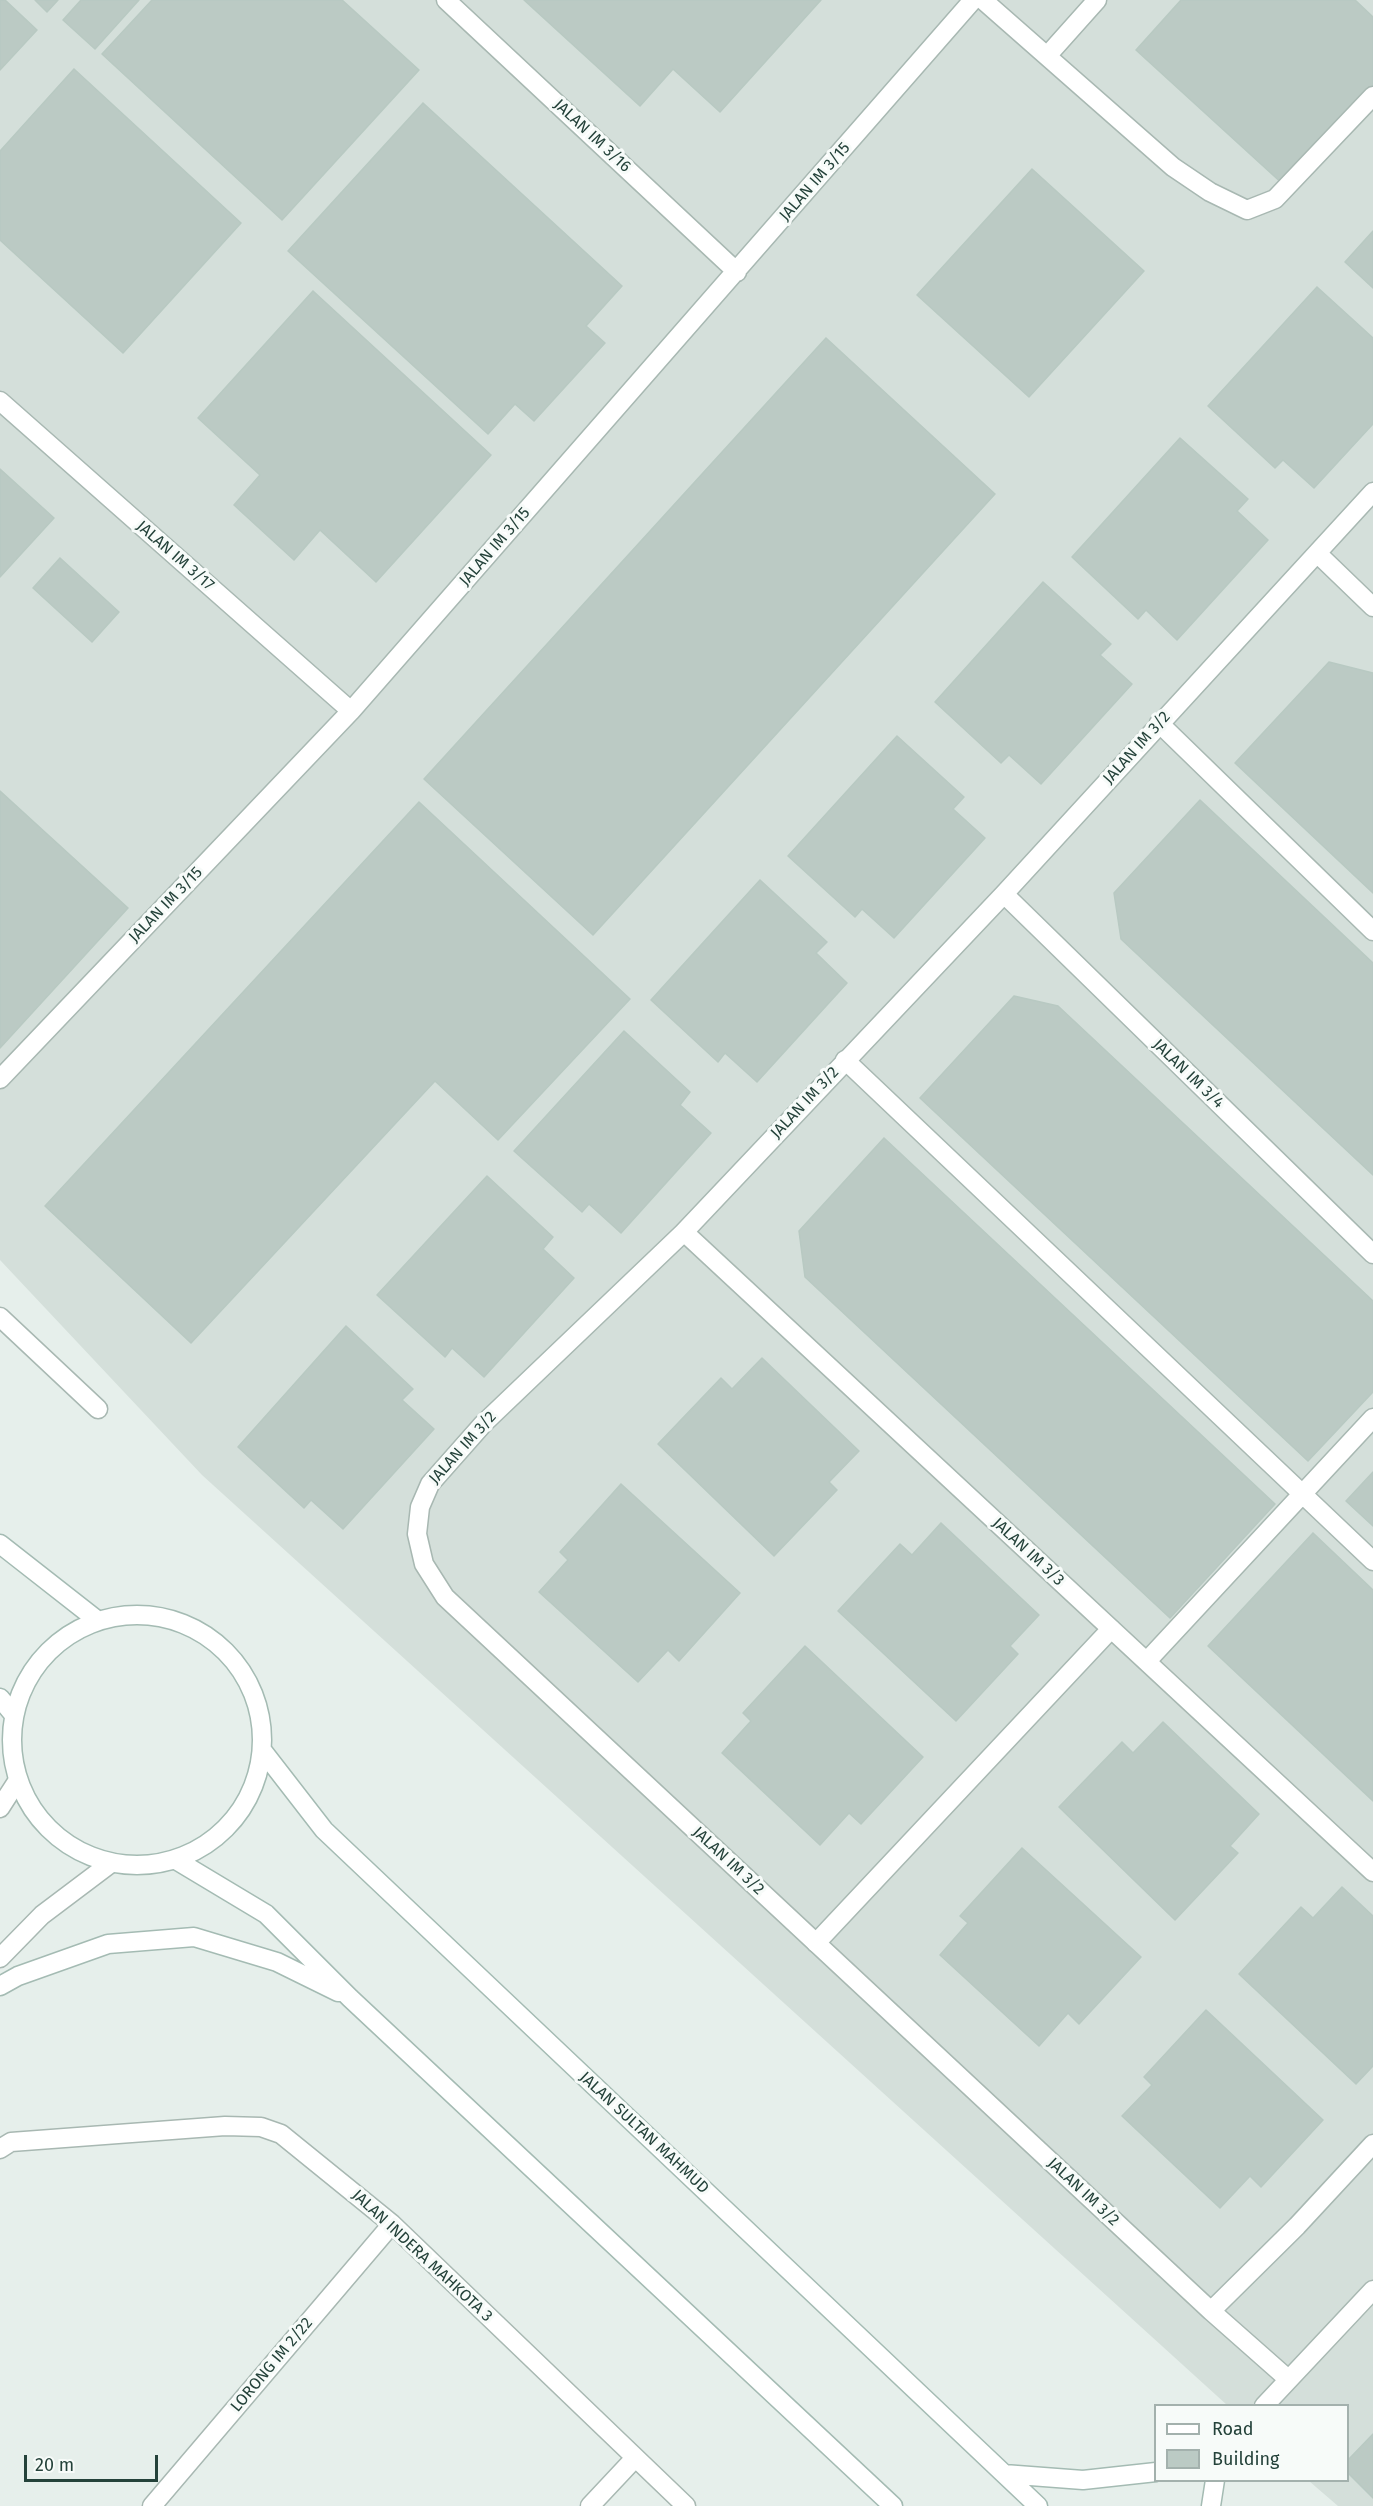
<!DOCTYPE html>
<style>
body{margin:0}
#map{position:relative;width:1373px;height:2506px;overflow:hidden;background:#e6efeb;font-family:"Fira Sans",sans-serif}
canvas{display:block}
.legend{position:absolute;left:1154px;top:2404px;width:195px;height:78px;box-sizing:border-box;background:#f7fbf9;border:2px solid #a3b1ad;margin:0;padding:8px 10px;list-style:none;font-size:18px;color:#24423a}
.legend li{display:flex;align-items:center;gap:12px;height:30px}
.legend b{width:30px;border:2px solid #a3b1ad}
.scale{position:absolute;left:24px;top:2455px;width:134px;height:27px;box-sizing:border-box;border:3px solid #24423a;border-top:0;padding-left:8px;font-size:18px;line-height:21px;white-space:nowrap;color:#24423a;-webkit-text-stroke:4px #f7fbf9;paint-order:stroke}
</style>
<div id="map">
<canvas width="1373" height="2506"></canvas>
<ul class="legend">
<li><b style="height:8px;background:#fff"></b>Road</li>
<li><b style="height:16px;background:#bbcac4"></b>Building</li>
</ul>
<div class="scale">20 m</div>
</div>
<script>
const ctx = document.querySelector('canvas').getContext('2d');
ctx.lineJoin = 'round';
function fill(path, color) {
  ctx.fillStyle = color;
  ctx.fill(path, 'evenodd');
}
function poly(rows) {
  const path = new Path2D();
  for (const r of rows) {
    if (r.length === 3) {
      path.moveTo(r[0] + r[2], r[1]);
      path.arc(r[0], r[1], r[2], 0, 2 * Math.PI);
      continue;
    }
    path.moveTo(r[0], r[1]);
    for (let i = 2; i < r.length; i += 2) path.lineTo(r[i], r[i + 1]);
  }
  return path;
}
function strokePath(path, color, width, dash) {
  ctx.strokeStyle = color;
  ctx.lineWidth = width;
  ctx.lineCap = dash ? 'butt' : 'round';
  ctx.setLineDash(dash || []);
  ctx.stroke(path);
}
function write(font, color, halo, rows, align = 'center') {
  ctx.font = font + ' "Fira Sans",sans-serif';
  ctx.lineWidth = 6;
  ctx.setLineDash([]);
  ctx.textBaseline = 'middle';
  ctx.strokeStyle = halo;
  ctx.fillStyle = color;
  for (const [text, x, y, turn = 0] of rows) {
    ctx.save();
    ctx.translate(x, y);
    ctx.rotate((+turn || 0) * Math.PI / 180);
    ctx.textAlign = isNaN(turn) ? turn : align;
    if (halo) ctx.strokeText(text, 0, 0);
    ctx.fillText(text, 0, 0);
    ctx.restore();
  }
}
const built = poly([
 [0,0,1373,0,1373,2506,1338,2506,1309,2481,1348,2480,1348,2406,1227,2405,202,1475,0,1260]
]);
const building = poly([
 [0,0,5,0,37,30,0,70,0,0],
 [35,0,58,0,47,12,35,0],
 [81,0,139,0,95,49,63,20,81,0],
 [152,0,342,0,419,70,282,220,102,54,152,0],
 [524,0,821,0,720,112,673,69,640,106,524,0],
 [1181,0,1355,0,1373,17,1373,90,1285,186,1136,50,1181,0],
 [74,69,241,223,123,353,0,240,0,151,74,69],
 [423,103,622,286,586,326,605,343,534,421,515,404,488,434,288,251,423,103],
 [1032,169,1144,271,1029,397,917,295,1032,169],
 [1373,231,1373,288,1345,262,1373,231],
 [1317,287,1373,338,1373,424,1314,488,1283,460,1275,468,1208,406,1317,287],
 [313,291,491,455,376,582,320,530,294,560,234,505,260,475,198,418,313,291],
 [826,338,995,494,593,935,424,779,826,338],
 [1180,438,1248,499,1237,511,1268,540,1177,640,1146,610,1138,619,1072,557,1180,438],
 [0,469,54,518,0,577,0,469],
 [60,558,119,612,92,642,33,588,60,558],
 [1043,582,1111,644,1100,655,1132,684,1041,784,1009,755,1001,763,935,702,1043,582],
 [1329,662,1373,673,1373,893,1235,763,1329,662],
 [897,736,964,797,953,809,985,838,894,938,862,909,855,917,788,856,897,736],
 [0,791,128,908,0,1048,0,791],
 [1200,800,1373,963,1373,1175,1121,939,1114,893,1200,800],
 [419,802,630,999,498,1140,435,1081,191,1343,45,1206,419,802],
 [760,880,827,942,816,953,847,983,757,1082,725,1053,718,1062,651,1000,760,880],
 [1014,996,1058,1006,1373,1301,1373,1392,1308,1461,920,1098,1014,996],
 [624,1031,690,1092,680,1105,711,1133,621,1233,589,1204,582,1212,514,1151,624,1031],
 [884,1138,1275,1504,1170,1618,805,1277,799,1231,884,1138],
 [487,1176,553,1237,543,1249,574,1278,484,1377,452,1348,445,1357,377,1295,487,1176],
 [346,1326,413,1389,402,1400,434,1429,343,1529,311,1500,304,1508,238,1447,346,1326],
 [762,1358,859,1451,829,1482,837,1490,774,1556,658,1444,721,1378,732,1389,762,1358],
 [1373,1472,1373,1526,1346,1501,1373,1472],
 [621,1484,740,1593,679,1661,668,1650,638,1682,539,1592,568,1560,560,1552,621,1484],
 [941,1523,1039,1615,1010,1646,1018,1654,956,1721,838,1611,900,1544,912,1555,941,1523],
 [1313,1533,1373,1590,1373,1801,1208,1646,1313,1533],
 [805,1646,923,1757,861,1824,849,1813,820,1845,722,1753,751,1721,743,1713,805,1646],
 [1163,1722,1259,1814,1230,1846,1238,1853,1175,1920,1059,1807,1122,1742,1133,1753,1163,1722],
 [1022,1848,1141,1957,1079,2024,1068,2013,1039,2046,940,1955,968,1923,960,1916,1022,1848],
 [1342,1887,1373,1916,1373,2066,1356,2084,1239,1974,1301,1907,1313,1918,1342,1887],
 [1206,2010,1323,2120,1261,2187,1250,2176,1220,2208,1122,2116,1152,2085,1144,2077,1206,2010],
 [1373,2434,1373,2498,1348,2473,1348,2460,1373,2434]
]);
const service = poly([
 [983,0,1173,167,1210,192,1247,210,1275,199,1373,96],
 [1047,56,1097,0],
 [1159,723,1373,931],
 [845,1060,1373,1561],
 [0,1317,98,1409],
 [1147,1661,1373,1418],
 [816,1943,1111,1629]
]);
const minor = poly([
 [446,0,737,272],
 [0,401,351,711],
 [1318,554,1373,607],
 [1004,894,1373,1254],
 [0,1079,351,711,973,0],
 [684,1232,1373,1872],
 [0,2149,11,2142,225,2126,261,2127,281,2134,392,2224,686,2506],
 [1211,2311,1297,2226,1373,2144],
 [1288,2379,1211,2311,445,1597,424,1564,417,1534,420,1507,430,1484,483,1424,684,1232,1004,894,1373,492],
 [152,2506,392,2224],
 [590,2506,635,2458]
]);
const tertiary = poly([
 [0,1808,18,1780],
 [0,1958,42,1915,111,1863],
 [1264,2406,1373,2290]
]);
const secondary = poly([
 [0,1544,97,1620],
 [137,1740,125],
 [0,1698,14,1715],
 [262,1750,324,1830,1038,2506],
 [176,1860,266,1914,350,1998,893,2506],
 [0,1986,18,1976,108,1944,194,1937,277,1962,338,1992],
 [1004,2474,1083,2480,1156,2472],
 [1211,2506,1215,2480]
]);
const streetNames = [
 ["JALAN IM 3/16",592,136,43],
 ["JALAN IM 3/15",815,182,-49],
 ["JALAN IM 3/15",495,547,-49],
 ["JALAN IM 3/17",175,556,41],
 ["JALAN IM 3/2",1137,748,-48],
 ["JALAN IM 3/15",166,905,-46],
 ["JALAN IM 3/4",1188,1074,44],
 ["JALAN IM 3/2",805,1103,-47],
 ["JALAN IM 3/2",463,1448,-48],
 ["JALAN IM 3/3",1028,1552,43],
 ["JALAN IM 3/2",728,1861,43],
 ["JALAN SULTAN MAHMUD",644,2133,43],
 ["JALAN IM 3/2",1083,2192,43],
 ["JALAN INDERA MAHKOTA 3",422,2256,43],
 ["LORONG IM 2/22",272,2365,-50]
];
fill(built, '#d4dfda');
fill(building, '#bbcac4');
strokePath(building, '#b8c9c2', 1.5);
strokePath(service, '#a8b8b2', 21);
strokePath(minor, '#a8b8b2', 21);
strokePath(tertiary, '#a8b8b2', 21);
strokePath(secondary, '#a4bbb3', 21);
strokePath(service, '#fff', 18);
strokePath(minor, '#fff', 18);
strokePath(tertiary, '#fff', 18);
strokePath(secondary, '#fff', 18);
write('16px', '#24423a', '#f7fbf9', streetNames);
</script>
